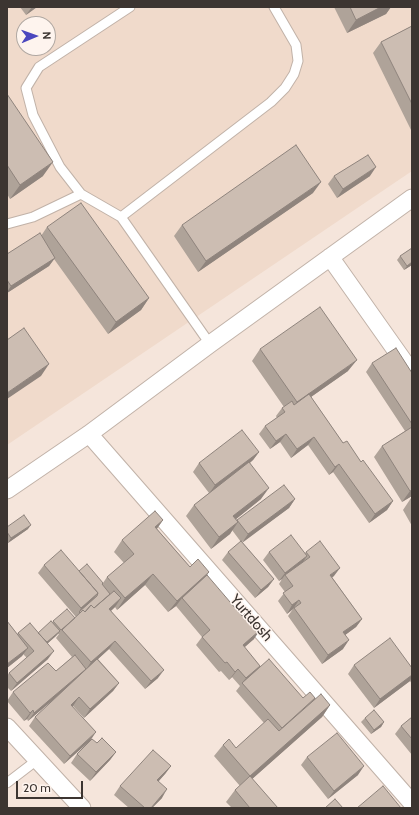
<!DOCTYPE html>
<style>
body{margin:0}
#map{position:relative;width:419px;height:815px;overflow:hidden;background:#f5e5db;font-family:Cabin,sans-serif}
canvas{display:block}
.frame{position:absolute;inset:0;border:8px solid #3c3531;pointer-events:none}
.north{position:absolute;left:16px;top:16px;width:40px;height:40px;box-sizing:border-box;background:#fef4ee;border:1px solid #b0a8a2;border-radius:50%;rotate:88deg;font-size:11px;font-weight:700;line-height:16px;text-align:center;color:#3c3531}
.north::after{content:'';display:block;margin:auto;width:14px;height:18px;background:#4b47be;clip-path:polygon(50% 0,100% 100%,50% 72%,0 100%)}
.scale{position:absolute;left:16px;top:781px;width:67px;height:18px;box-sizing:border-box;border:2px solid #3c3531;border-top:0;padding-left:5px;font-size:12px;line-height:14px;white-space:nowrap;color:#3c3531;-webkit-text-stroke:3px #fef4ee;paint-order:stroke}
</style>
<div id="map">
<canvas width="419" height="815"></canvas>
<div class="frame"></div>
<div class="north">N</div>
<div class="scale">20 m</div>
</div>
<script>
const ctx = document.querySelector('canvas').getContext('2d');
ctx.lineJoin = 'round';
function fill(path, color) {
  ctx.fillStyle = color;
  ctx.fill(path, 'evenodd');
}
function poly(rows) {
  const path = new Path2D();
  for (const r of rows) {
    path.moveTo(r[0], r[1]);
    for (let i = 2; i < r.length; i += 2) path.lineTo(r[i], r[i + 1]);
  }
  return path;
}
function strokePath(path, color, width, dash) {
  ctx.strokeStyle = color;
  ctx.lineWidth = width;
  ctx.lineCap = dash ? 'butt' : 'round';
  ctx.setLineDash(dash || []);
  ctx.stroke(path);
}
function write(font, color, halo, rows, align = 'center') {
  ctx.font = font + ' Cabin,sans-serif';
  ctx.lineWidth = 3;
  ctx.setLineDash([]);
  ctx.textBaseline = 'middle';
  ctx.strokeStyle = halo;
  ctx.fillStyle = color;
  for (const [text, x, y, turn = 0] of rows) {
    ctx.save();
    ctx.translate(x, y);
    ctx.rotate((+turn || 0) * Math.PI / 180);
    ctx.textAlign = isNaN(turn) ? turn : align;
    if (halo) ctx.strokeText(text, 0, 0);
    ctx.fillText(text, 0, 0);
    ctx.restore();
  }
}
const built = poly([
 [7,7,412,7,412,171,7,445],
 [24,24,48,24,48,48,24,48]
]);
const service = poly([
 [130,7,39,67,26,88,33,115,60,167,81,194,121,217,210,344],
 [121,217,271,102,285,88,294,74,298,61,296,45,274,7],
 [7,224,33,217,81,194],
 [7,783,37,760]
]);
const minor = poly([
 [330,257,412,373],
 [89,434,412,803],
 [7,490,89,434,210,344,412,198],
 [7,727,82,808]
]);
const wall = poly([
 [20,7,37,7,26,15],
 [334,7,391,7,386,14,347,33],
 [412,26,412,132,373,53,381,42],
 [7,94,43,176,10,199,7,194],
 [334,176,370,176,337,198,328,184],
 [313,193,198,272,174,236,182,225],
 [47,227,149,298,141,310,108,334,54,259,49,266,7,293,7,254,41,236],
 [412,248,412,265,404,270,397,260,400,256],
 [260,349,348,371,311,397,343,443,361,462,393,501,387,510,369,523,333,472,329,475,308,445,291,458,280,442,270,449,259,434,265,426,277,418,276,416,282,408,284,407,252,361],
 [372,363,412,373,412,496,402,502,374,457,382,446,405,431,366,372],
 [259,452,253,460,250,463,261,499,236,519,237,520,295,499,289,508,242,542,274,579,268,587,255,598,222,560,228,552,241,542,232,530,230,534,211,549,186,516,194,505,209,493,193,472,199,463],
 [411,498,412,498,412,526,403,510],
 [163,520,157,529,190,567,207,575,254,639,244,647,260,666,258,668,303,698,315,698,330,705,322,717,252,779,278,808,232,808,226,802,235,790,240,786,214,756,223,745,236,748,264,723,236,691,240,686,232,677,229,680,221,671,219,672,196,645,202,637,176,606,168,612,145,585,117,610,115,607,111,611,158,678,145,689,109,649,98,659,119,683,113,691,84,718,73,706,72,707,96,732,64,764,29,726,35,717,54,699,28,721,27,719,24,721,7,701,13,692,56,671,72,657,56,638,59,634,58,634,48,643,48,659,11,691,7,687,7,676,9,673,27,658,23,654,22,656,7,668,7,621,17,634,18,633,38,633,52,623,53,621,75,618,76,617,38,573,44,565,79,571,103,583,107,577,124,563,114,552,122,540],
 [7,527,28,529,8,543,7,541],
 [269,552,305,553,306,552,334,576,332,577,362,619,356,627,345,635,343,649,322,664,288,616,293,609,287,614,278,601,285,592,279,584,282,579,279,581,263,560],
 [354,665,411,666,412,666,412,684,410,681,374,708,348,674],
 [412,717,412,755,395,734,401,726],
 [365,718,384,722,381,727,371,734,361,722],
 [97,743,116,752,110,760,90,781,71,763,77,754],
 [307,757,358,775,328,799,301,765],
 [171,766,165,774,158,781,162,798,152,808,129,808,114,795,120,786]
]);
const shadedWall = poly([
 [32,7,37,7,26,15],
 [381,7,391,7,386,14,347,33,356,20],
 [53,162,43,176,10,199,20,185],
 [376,167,370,176,337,198,343,189],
 [321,182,313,193,198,272,206,261],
 [55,258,49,266,7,293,7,292,11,286],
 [412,262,412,265,404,270,407,266],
 [149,298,141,310,108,334,116,322],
 [357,360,348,371,288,413,297,402],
 [49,364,41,376,7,399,7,393],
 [286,434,280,442,270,449,276,441],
 [314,437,308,445,291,458,297,449],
 [259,452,253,460,209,494,215,485],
 [339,464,333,472,329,475,335,467],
 [269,488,261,499,225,528,233,516],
 [412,490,412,496,402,502,410,491],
 [295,499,289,508,242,543,248,534],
 [393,501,387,510,369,523,375,514],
 [163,520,155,531,155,527],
 [238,522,230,534,211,549,219,537],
 [31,525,28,529,8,543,11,538],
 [307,556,301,565,285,575,282,579,279,581,285,573],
 [340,568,334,576,324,583,330,575],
 [209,572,201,584,182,598,176,606,168,612,177,601],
 [153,574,145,585,117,610,125,598],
 [274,579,268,587,255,598,261,590],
 [98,593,92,601,79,612,81,608],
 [121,598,115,607,103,618,109,609],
 [299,600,293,609,287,614,292,605],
 [362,619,356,627,337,641,343,632],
 [260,630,254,639,237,654,243,645],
 [60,631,56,636,40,650,43,646],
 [349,640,343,649,322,664,328,655],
 [115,641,109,649,85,671,91,662],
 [28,648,22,656,7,668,7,664],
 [54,651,48,659,11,691,17,683],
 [260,666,254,674,242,683,246,678],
 [86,669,80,677,28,721,34,713],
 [238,669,232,677,229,680,235,672],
 [164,670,158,678,145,689,151,681],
 [412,675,412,677,410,681,374,708,380,699],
 [119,683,113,691,84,718,90,709],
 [79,697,73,706,65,713,71,705],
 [330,705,322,717,242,788,250,776],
 [33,710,27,719,24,721,30,713],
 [384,722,381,727,371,734,374,730],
 [96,732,90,741,64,764,70,756],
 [116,752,110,760,90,781,96,772],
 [171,766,165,774,152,789,157,780],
 [364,766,358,775,328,799,334,791],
 [167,789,162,798,152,808,151,808]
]);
const building = poly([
 [350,7,381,7,356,20,350,7],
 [412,26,412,104,381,42,412,26],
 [7,94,53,162,20,185,7,165,7,94],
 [296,145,321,182,206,261,182,225,296,145],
 [368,155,376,167,343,189,334,176,368,155],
 [81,203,149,298,116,322,47,227,81,203],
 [40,233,55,258,11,286,7,280,7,254,40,233],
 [412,248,412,262,407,266,400,256,412,248],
 [320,307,357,360,297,402,260,349,320,307],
 [24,328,49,364,7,393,7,340,24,328],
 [396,348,412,373,412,424,372,363,396,348],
 [309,394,343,443,347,441,361,462,363,460,393,501,375,514,339,464,335,467,314,437,297,449,286,434,276,441,265,426,285,412,282,408,292,401,294,405,309,394],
 [412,427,412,490,410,491,382,446,412,427],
 [242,430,259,452,215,485,199,463,242,430],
 [249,462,269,488,233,516,238,522,219,537,194,505,249,462],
 [284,485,295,499,248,534,237,520,284,485],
 [155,511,163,520,155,527,190,567,198,559,209,572,177,601,153,574,125,598,107,577,134,554,122,540,155,511],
 [24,515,31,525,11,538,7,532,7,527,24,515],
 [291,535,307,556,285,573,269,552,291,535],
 [241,541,274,579,261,590,228,552,241,541],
 [320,541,340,568,330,575,362,619,343,632,349,640,328,655,294,608,301,603,299,600,292,605,283,593,293,586,285,575,310,557,306,552,320,541],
 [61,550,98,593,81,608,44,565,61,550],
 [87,564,103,583,102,584,110,594,94,608,91,605,85,612,83,610,80,613,79,612,97,596,98,593,79,571,87,564],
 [207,575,242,616,245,613,260,630,243,645,260,666,246,678,238,669,235,672,227,662,225,663,202,637,210,630,182,598,207,575],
 [114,591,121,598,109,609,164,670,151,681,115,641,91,662,62,630,83,610,85,612,91,605,94,608,114,591],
 [67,609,75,618,61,630,53,621,67,609],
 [7,621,28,648,7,664,7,621],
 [51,621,60,631,47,642,38,633,51,621],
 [30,623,54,651,17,683,9,673,34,651,18,633,30,623],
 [390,638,412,668,412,675,380,699,354,665,390,638],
 [75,655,86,669,34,713,33,710,30,713,13,692,48,663,56,671,75,655],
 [97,659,119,683,90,709,79,697,71,705,96,732,70,756,35,717,97,659],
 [269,659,303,698,310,692,315,698,282,728,242,683,269,659],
 [321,694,330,705,250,776,278,808,250,808,235,790,250,776,223,745,229,739,236,748,268,719,279,731,321,694],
 [374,710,384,722,374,730,365,718,374,710],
 [412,717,412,739,401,726,412,717],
 [337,733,364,766,334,791,307,757,337,733],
 [102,738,116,752,96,772,77,754,92,739,97,743,102,738],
 [153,750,171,766,157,780,167,789,151,808,145,808,120,786,153,750],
 [383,786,401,808,357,808,383,786],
 [335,799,343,808,325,808,335,799]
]);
const streetNames = [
 ["Yurtdosh",251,618,49]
];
fill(built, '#f0dacb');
strokePath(service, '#c1b2a8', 11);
strokePath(minor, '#c1b2a8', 19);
strokePath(service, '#fff', 9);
strokePath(minor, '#fff', 17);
fill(wall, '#afa399');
fill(shadedWall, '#8f847d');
fill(building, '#ccbdb2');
strokePath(building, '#8f847d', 1);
write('15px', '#3c3531', '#fef4ee', streetNames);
</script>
